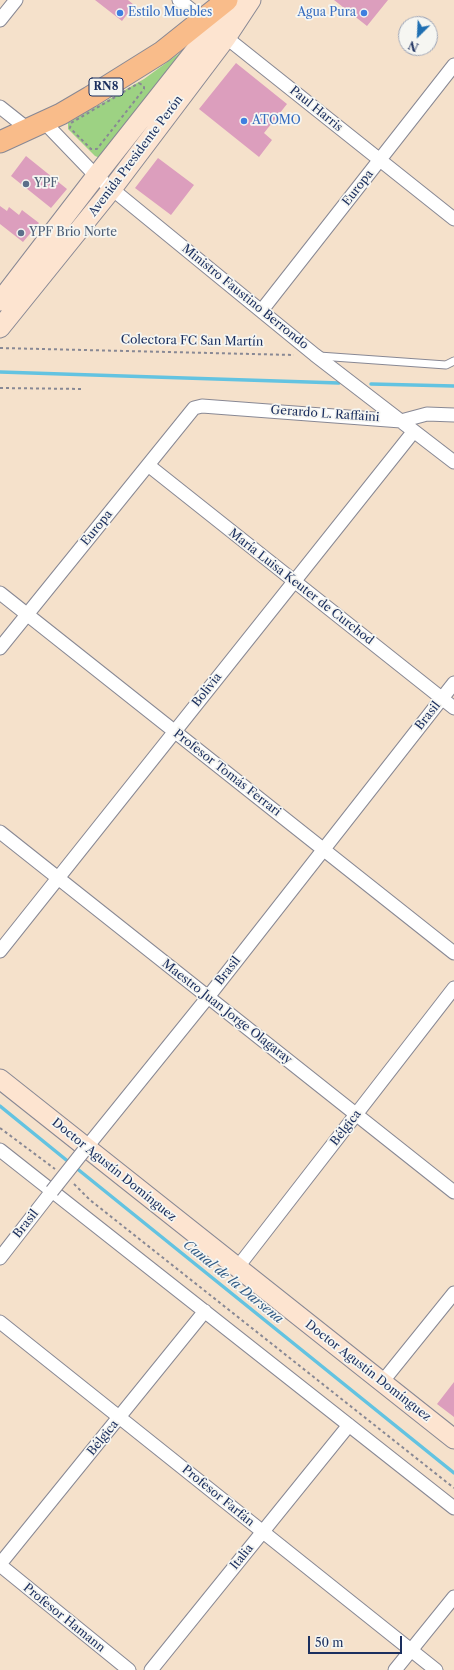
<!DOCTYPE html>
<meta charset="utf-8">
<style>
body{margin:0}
#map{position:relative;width:454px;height:1670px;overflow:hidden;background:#f5e1cb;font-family:"Libre Caslon Text",serif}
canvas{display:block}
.north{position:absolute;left:398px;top:16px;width:40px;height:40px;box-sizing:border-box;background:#f6f6f2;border:1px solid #9ea6b7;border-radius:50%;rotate:204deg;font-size:11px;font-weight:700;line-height:16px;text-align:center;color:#1b2f5e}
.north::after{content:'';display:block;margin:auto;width:14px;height:18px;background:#1f6fb2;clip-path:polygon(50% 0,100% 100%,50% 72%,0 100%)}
.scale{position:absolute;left:308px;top:1636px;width:94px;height:18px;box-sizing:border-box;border:2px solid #1b2f5e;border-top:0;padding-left:5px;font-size:12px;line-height:14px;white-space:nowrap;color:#1b2f5e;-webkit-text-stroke:3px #f6f6f2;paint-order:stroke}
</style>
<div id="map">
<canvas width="454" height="1670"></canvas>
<div class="north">N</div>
<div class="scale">50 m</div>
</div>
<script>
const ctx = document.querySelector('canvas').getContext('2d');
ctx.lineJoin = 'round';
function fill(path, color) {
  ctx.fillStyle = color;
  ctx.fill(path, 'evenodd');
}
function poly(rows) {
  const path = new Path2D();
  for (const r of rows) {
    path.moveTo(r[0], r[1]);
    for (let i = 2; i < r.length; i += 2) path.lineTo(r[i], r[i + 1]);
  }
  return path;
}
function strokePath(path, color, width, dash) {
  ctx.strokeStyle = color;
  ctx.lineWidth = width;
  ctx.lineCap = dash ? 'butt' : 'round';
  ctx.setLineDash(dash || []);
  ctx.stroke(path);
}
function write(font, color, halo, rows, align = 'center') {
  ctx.font = font + ' "Libre Caslon Text",serif';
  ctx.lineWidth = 3.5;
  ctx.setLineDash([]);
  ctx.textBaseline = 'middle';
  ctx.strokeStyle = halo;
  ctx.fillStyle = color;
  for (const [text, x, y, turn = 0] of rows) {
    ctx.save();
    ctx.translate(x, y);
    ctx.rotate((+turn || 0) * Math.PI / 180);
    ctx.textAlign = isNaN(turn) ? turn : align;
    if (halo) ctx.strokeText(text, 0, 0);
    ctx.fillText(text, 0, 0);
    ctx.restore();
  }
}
const green = poly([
 [184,50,100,158,95,156,68,129,68,123,144,79]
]);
const stream = poly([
 [0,372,339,383],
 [371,384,454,386],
 [0,1106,70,1163],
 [75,1167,454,1473]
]);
const building = poly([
 [95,0,128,0,134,5,122,21],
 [334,0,388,0,367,26],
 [236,63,287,104,264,133,272,140,259,157,199,109],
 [26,156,67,189,51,208,11,176],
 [158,158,194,185,171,215,135,188],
 [0,206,7,211,9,207,19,215,22,210,39,223,23,242,0,224],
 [454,1382,454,1417,437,1404]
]);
const path = poly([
 [139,83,144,86,144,89,97,149,91,149,70,128,71,123,139,83],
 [0,348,294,355],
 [0,388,83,389],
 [0,1128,55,1169],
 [74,1184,90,1200,454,1488]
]);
const lane = poly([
 [319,356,446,365,454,361]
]);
const street = poly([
 [179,0,454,219],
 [0,20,16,0],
 [0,107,29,130],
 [44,122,96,176,112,189,315,355,454,462],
 [262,310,454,65],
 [148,465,454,708],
 [0,593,454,953],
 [0,648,194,408,202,406,401,421,427,414,454,415],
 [0,832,454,1192],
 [0,951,414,431],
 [86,1148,208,997,454,683],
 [0,1150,454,1508],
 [0,1258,52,1191],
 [237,1268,454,988],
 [0,1322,436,1670],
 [383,1381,454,1293],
 [0,1564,205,1311],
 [0,1565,129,1670],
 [151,1670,349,1425],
 [395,1670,454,1597]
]);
const secondary = poly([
 [0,301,96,176,235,0],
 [0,328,112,189,226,38,251,0],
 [0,1079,454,1439]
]);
const primary = poly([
 [0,142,61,114,90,97,162,52,227,0]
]);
const streetBridge = poly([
 [52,1191,86,1148]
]);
const markers = [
 [120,13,4,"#3f7fe0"],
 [364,13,4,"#3f7fe0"],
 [244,121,4,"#3f7fe0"],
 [26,184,4,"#5c6f8a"],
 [21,233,4,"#5c6f8a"]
];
const shields = [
 [106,87,34]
];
const shieldNames = [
 ["RN8",106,87]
];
const shopNames = [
 ["Estilo Muebles",128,13],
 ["Agua Pura",356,13,"right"],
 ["ATOMO",252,121]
];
const streetNames = [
 ["Paul Harris",316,109,39],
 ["Avenida Presidente Perón",136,156,-53],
 ["Europa",358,188,-52],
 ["Ministro Faustino Berrondo",245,297,39],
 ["Colectora FC San Martín",192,341,1],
 ["Gerardo L. Raffaini",325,414,4],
 ["Europa",97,528,-51],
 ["María Luisa Keuter de Curchod",301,587,38],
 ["Bolivia",207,690,-52],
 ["Brasil",428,716,-52],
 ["Profesor Tomás Ferrari",227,773,38],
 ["Brasil",228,971,-52],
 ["Maestro Juan Jorge Olagaray",227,1012,38],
 ["Bélgica",346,1128,-52],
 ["Doctor Agustín Domínguez",114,1170,39],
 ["Brasil",26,1224,-52],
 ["Doctor Agustín Domínguez",368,1371,38],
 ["Bélgica",103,1438,-51],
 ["Profesor Farfán",218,1496,39],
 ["Italia",242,1557,-51],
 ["Profesor Hamann",64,1618,39]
];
const serviceNames = [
 ["YPF",34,184],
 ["YPF Brio Norte",29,233]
];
const waterNames = [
 ["Canal de la Darsena",233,1282,39]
];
fill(green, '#9dd283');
strokePath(stream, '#63c3e1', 3.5);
fill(building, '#dc9ebd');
strokePath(lane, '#888894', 9);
strokePath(street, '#888894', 15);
strokePath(secondary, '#888894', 21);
strokePath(primary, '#888894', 23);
strokePath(path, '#888894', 2, [3, 3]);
strokePath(lane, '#fff', 7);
strokePath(street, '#fff', 13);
strokePath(secondary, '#fde4d0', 19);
strokePath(primary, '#f9bc8a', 21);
strokePath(streetBridge, '#888894', 15, []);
strokePath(streetBridge, '#fff', 13);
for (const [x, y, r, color] of markers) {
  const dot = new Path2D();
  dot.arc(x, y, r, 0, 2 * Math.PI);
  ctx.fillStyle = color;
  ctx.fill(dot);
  strokePath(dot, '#f6f6f2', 1.5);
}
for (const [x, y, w] of shields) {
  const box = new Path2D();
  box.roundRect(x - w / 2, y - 9, w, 18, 3);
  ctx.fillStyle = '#f6f6f2';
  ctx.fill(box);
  strokePath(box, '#1b2f5e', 1);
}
write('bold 11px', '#1b2f5e', null, shieldNames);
write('12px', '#366cbe', '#f6f6f2', shopNames, 'left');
write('12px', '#1b2f5e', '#f6f6f2', streetNames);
write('12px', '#4e5e75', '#f6f6f2', serviceNames, 'left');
write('italic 13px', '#315b85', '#f6f6f2', waterNames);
</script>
